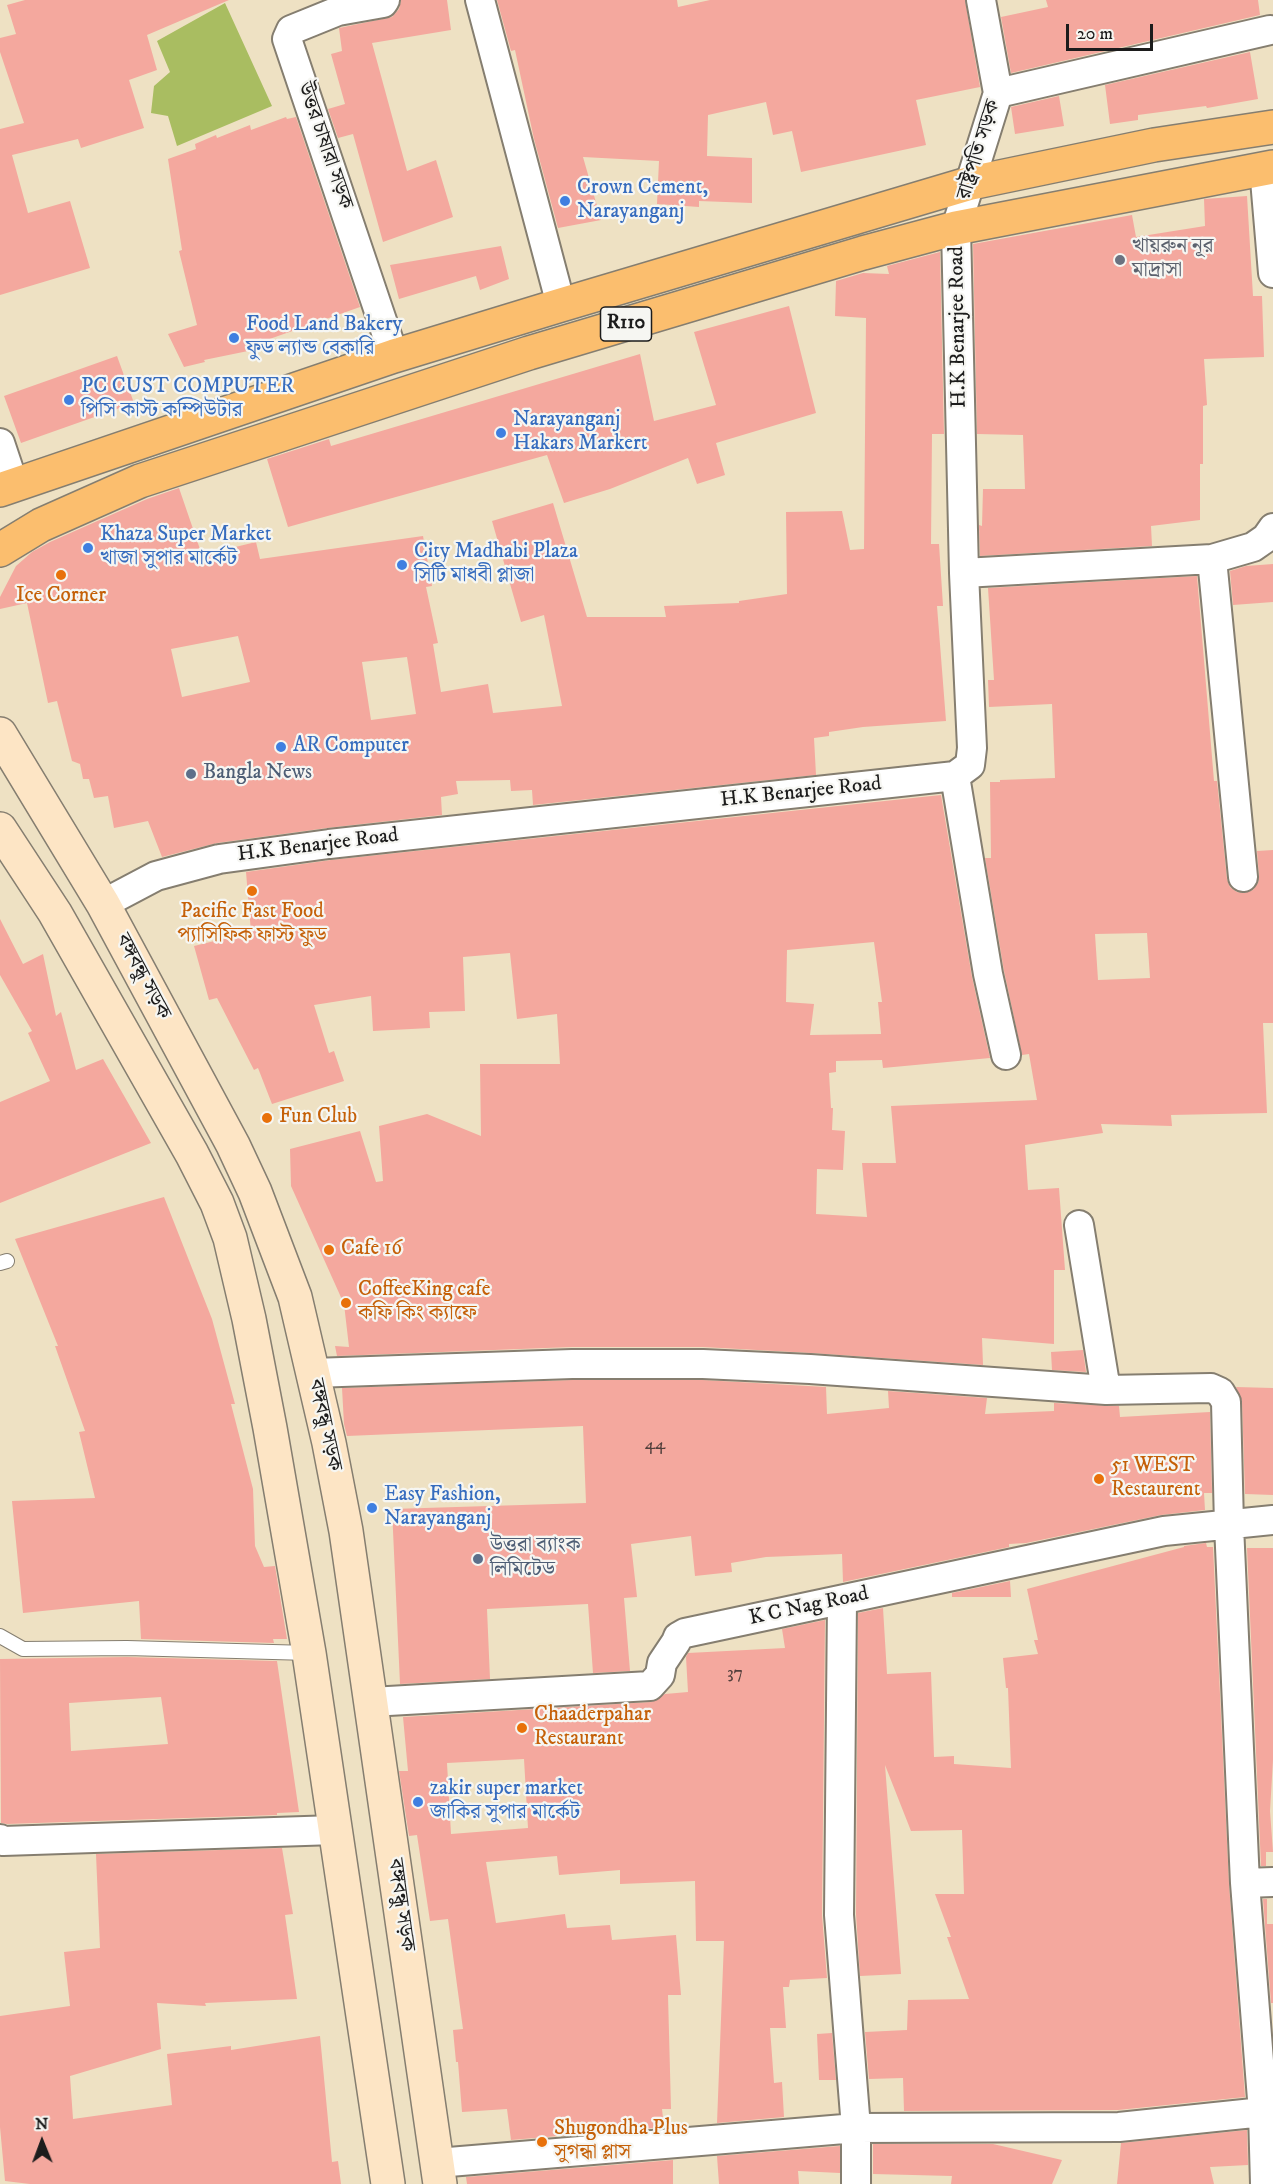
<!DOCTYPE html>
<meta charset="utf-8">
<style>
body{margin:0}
#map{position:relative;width:1273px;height:2184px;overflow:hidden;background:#eee1c3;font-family:"IM FELL DW Pica",serif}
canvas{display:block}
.north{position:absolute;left:12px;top:2112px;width:60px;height:60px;-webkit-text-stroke:4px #f6f6f2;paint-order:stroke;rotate:359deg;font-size:16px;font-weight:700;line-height:24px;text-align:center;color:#1c1c1c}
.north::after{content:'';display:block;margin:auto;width:21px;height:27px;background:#1c1c1c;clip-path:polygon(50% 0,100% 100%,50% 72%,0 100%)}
.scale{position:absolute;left:1066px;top:24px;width:87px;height:27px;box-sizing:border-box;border:3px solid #1c1c1c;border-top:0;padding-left:8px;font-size:18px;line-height:21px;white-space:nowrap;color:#1c1c1c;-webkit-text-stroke:4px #f6f6f2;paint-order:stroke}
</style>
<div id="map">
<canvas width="1273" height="2184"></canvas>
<div class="north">N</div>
<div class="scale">20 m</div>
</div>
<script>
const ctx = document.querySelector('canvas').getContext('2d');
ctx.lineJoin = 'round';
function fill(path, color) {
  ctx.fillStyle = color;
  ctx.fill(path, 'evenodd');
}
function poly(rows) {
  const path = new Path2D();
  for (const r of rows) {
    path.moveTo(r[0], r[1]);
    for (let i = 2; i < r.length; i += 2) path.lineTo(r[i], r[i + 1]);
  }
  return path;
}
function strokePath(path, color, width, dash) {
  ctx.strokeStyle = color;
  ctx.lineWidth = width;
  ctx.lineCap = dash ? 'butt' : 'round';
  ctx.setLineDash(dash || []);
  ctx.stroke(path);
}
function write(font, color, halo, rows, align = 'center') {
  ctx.font = font + ' "IM FELL DW Pica","Noto Serif Bengali",serif';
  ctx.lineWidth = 4.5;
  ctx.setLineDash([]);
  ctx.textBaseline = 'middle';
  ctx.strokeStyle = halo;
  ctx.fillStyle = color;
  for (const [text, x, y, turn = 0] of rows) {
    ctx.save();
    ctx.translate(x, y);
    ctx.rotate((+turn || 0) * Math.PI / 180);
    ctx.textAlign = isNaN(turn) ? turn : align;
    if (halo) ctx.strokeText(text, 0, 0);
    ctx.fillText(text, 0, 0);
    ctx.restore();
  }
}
const green = poly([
 [225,3,272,106,177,146,168,116,151,113,154,86,170,72,157,41]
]);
const building = poly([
 [25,0,229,0,147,35,157,70,129,80,144,128,81,148,78,139,12,155,28,213,70,201,90,268,0,295,0,129,24,123,0,52,0,38,16,34,7,5],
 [401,0,447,0,451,30,372,43,407,171,436,160,453,217,383,242,353,134,338,138,328,109,345,104,331,54,342,51,339,28,392,17,399,9],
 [497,0,677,0,678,7,710,0,965,0,980,87,916,100,926,145,801,172,792,131,773,135,766,102,708,115,707,156,752,158,752,203,699,201,699,207,657,204,659,161,583,157,601,220,558,228,534,139,515,50,511,51],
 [1046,0,1258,0,1260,15,1011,73,1001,17,1048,7],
 [1250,52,1258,99,1207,108,1206,106,1138,115,1138,120,1110,124,1105,85],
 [1059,96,1064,126,1015,134,1011,107],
 [286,117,287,119,296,117,360,307,247,347,248,351,204,360,205,362,184,367,168,334,197,325,179,251,182,250,168,159,196,149,195,144,216,135,217,138,250,125,251,130],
 [1247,196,1253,296,1262,296,1264,357,1204,359,1207,405,1203,406,1203,464,1200,464,1200,520,1151,526,1152,546,980,556,979,525,982,526,983,489,1025,489,1023,435,977,434,973,244,1132,215,1136,237,1205,226,1204,199],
 [501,246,509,279,480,290,476,276,399,299,390,265],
 [940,252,944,434,932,434,931,544,939,544,943,606,937,606,946,721,863,727,829,732,829,736,814,738,816,775,533,805,532,790,511,791,510,780,456,781,458,794,441,797,442,815,327,828,217,843,162,857,148,821,114,828,108,796,94,798,89,779,83,779,80,764,72,761,57,701,48,703,27,603,0,609,0,597,16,566,32,552,50,542,147,499,179,488,202,555,256,542,260,559,423,536,432,586,426,587,438,643,433,644,441,692,488,684,493,713,562,706,544,615,521,622,492,521,553,503,587,617,666,617,664,606,739,603,739,601,787,594,786,512,842,511,850,550,864,549,866,318,835,316,836,281,863,273,889,274,887,266],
 [238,636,250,682,182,697,171,649],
 [407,657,416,714,371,720,362,662],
 [789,306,816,413,716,443,725,475,697,484,688,458,610,489,564,503,547,455,288,527,267,459,329,439,331,446,640,354,654,421,716,405,694,332],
 [117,356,134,403,21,443,4,396],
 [1273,564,1273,602,1233,605,1230,571,1246,566],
 [1197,576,1214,781,1217,781,1227,879,1230,887,1237,892,1244,893,1253,890,1258,883,1259,876,1257,851,1273,850,1273,1023,1263,1023,1267,1113,1171,1115,1172,1126,1101,1124,1103,1133,1025,1145,1028,1190,1059,1188,1065,1270,1054,1270,1054,1344,982,1338,983,1365,811,1353,703,1347,572,1347,337,1356,335,1346,349,1347,344,1304,291,1186,290,1149,360,1131,376,1182,383,1181,379,1126,427,1114,481,1136,480,1064,560,1064,557,1014,517,1019,510,953,463,957,465,1011,429,1012,430,1028,373,1031,371,996,314,1005,329,1053,334,1051,344,1081,272,1104,258,1068,254,1070,217,998,209,1000,194,946,251,932,246,872,331,860,941,795,972,977,990,1058,883,1068,882,1060,836,1061,836,1072,829,1073,831,1108,833,1108,832,1130,845,1131,843,1170,817,1169,816,1214,867,1217,862,1163,896,1163,891,1106,1037,1100,1029,1054,1022,1055,1004,971,985,858,991,858,990,782,1000,782,1000,780,1055,778,1052,704,989,707,988,680,994,680,988,588],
 [1147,933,1150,978,1098,980,1095,934],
 [874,942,882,1002,878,1002,881,1034,810,1035,814,1004,786,1002,787,950],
 [0,919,23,964,43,954,56,1016,61,1012,76,1070,103,1059,151,1143,0,1203,0,1102,50,1081,28,1033,32,1031,0,975],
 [164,1197,212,1319,235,1404,231,1404,253,1489,255,1546,264,1567,275,1566,287,1639,273,1639,274,1643,141,1639,139,1601,23,1613,12,1501,95,1498,79,1432,85,1431,55,1346,58,1346,15,1239],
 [1083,1350,1086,1372,1052,1370,1051,1352],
 [572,1380,703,1380,826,1387,827,1414,889,1408,888,1391,987,1398,985,1414,1054,1411,1054,1403,1119,1406,1120,1417,1210,1412,1212,1493,1204,1493,1205,1510,1161,1515,1026,1543,1009,1544,1009,1547,843,1582,842,1554,766,1557,731,1563,732,1572,695,1576,691,1536,631,1544,637,1597,624,1598,630,1671,593,1673,588,1604,487,1609,490,1679,400,1684,392,1509,586,1503,583,1426,347,1436,344,1424,342,1388],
 [1236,1387,1273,1388,1273,1495,1245,1494,1242,1402],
 [1206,1543,1207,1547,1213,1547,1229,1884,1245,2097,1118,2110,904,2111,903,2078,869,2079,865,2032,907,2030,908,2000,969,1999,947,1937,951,1937,935,1894,964,1894,962,1830,911,1831,885,1765,901,1974,860,1976,856,1914,858,1613,883,1608,887,1674,931,1672,934,1757,954,1756,954,1764,1011,1768,1008,1688,1006,1688,1003,1658,1038,1654,1034,1640,1038,1640,1027,1589,1184,1547,1184,1546],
 [1247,1548,1273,1548,1273,1760,1270,1811,1273,1852,1266,1852,1266,1866,1261,1866],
 [1010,1581,1011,1597,952,1597,952,1593],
 [825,1620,822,1915,827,1978,790,1980,789,1987,783,1987,786,2028,770,2028,774,2083,782,2082,784,2117,717,2123,724,1941,696,1941,695,1881,620,1884,620,1870,559,1875,557,1856,486,1862,496,1923,565,1914,567,1928,610,1925,612,1940,676,1935,681,1995,668,1995,671,2109,662,2109,664,2127,511,2140,507,2109,462,2112,458,2062,456,2062,453,2030,463,2029,448,1919,430,1921,417,1835,409,1836,399,1771,408,1771,403,1717,651,1702,665,1694,688,1692,686,1657,688,1653,785,1648,782,1629],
 [524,1759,528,1828,451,1834,447,1763],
 [127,1657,277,1661,299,1812,277,1813,277,1815,7,1824,1,1823,0,1659],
 [161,1697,168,1744,71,1751,69,1703],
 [282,1848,293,1914,285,1915,297,1999,205,2003,206,2006,157,2003,161,2049,70,2076,73,2119,172,2105,167,2054,231,2046,231,2050,320,2036,332,2162,338,2161,341,2184,30,2184,5,2181,0,2127,0,2016,70,2006,64,1952,100,1948,96,1854],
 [1263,1899,1267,1899,1267,1924,1273,1924,1273,2003,1271,2003],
 [832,2033,836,2080,819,2080,817,2034],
 [1247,2130,1248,2165,1210,2167,1214,2184,1117,2184,1121,2143],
 [873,2144,993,2144,1062,2160,1052,2184,951,2184,952,2176,873,2174],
 [840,2146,840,2173,798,2171,799,2184,719,2184,717,2156],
 [673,2160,673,2184,467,2184,466,2177]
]);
const lane = poly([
 [0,1263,7,1261],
 [0,1636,23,1649,127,1648,309,1653]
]);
const street = poly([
 [385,0,383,3,338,11,291,30,287,39,394,356],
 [480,0,561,305],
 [998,93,1270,30],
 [1264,168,1273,273],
 [0,443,14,485],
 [1212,559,1243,877],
 [964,573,1212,559,1253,547,1266,538,1273,528],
 [955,776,988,974,1006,1055],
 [103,904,156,876,219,859,329,844,955,776,970,765,972,748,964,573,956,228,998,93,981,0],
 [1079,1225,1106,1390],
 [313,1373,572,1364,703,1364,810,1369,1106,1390,1211,1388,1220,1392,1226,1402,1229,1525,1245,1883,1263,2112,1265,2184],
 [842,1601,839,1915,856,2128,856,2184],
 [371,1702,650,1686,660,1675,662,1663,676,1642,678,1637,685,1633,1164,1531,1273,1520],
 [0,1839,3,1841,335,1830],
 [1245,1883,1273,1882],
 [437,2163,856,2128,1119,2127,1263,2112]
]);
const secondary = poly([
 [0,734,103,904,233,1145,255,1192,295,1297,329,1443,346,1531,440,2184],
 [0,829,55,913,192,1154,217,1203,230,1238,249,1319,270,1428,309,1653,388,2184]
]);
const primary = poly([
 [0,490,394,356,561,305,971,183,1154,145,1273,127],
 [0,550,41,525,140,481,529,353,863,253,956,228,1273,167]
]);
const markers = [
 [565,201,6,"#3f7fe0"],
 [1120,260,6,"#6b7280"],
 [234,338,6,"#3f7fe0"],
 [69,400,6,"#3f7fe0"],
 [501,433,6,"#3f7fe0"],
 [88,548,6,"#3f7fe0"],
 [402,565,6,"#3f7fe0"],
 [61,575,6,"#e8710a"],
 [281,747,6,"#3f7fe0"],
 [191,774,6,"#5c6f8a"],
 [252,891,6,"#e8710a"],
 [267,1118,6,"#e8710a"],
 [329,1250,6,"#e8710a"],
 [346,1303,6,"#e8710a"],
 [1099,1479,6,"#e8710a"],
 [372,1508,6,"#3f7fe0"],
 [478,1559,6,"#5c6f8a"],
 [522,1728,6,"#e8710a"],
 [418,1802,6,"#3f7fe0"],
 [542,2142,6,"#e8710a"]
];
const numberNames = [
 ["44",655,1445],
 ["37",735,1674]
];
const shields = [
 [626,324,51]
];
const shieldNames = [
 ["R110",626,324]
];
const streetNames = [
 ["উত্তর চাষারা সড়ক",324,146,71],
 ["রাষ্ট্রপতি সড়ক",980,150,-73],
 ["H.K Benarjee Road",959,327,-91],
 ["H.K Benarjee Road",801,793,-6],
 ["H.K Benarjee Road",318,846,-7],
 ["বঙ্গবন্ধু সড়ক",142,977,62],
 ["বঙ্গবন্ধু সড়ক",324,1425,78],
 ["K C Nag Road",809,1607,-12],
 ["বঙ্গবন্ধু সড়ক",400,1905,82]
];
const shopNames = [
 ["Crown Cement,",577,189],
 ["Narayanganj",577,213],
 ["Food Land Bakery",246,326],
 ["ফুড ল্যান্ড বেকারি",246,350],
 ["PC CUST COMPUTER",81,388],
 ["পিসি কাস্ট কম্পিউটার",81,412],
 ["Narayanganj",513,421],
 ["Hakars Markert",513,445],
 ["Khaza Super Market",100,536],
 ["খাজা সুপার মার্কেট",100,560],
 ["City Madhabi Plaza",414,553],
 ["সিটি মাধবী প্লাজা",414,577],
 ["AR Computer",293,747],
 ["Easy Fashion,",384,1496],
 ["Narayanganj",384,1520],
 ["zakir super market",430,1790],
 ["জাকির সুপার মার্কেট",430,1814]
];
const worshipNames = [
 ["খায়রুন নূর",1132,248],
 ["মাদ্রাসা",1132,272]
];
const foodNames = [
 ["Ice Corner",61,597,"center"],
 ["Pacific Fast Food",252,913,"center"],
 ["প্যাসিফিক ফাস্ট ফুড",252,937,"center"],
 ["Fun Club",279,1118],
 ["Cafe 16",341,1250],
 ["CoffeeKing cafe",358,1291],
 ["কফি কিং ক্যাফে",358,1315],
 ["51 WEST",1111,1467],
 ["Restaurent",1111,1491],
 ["Chaaderpahar",534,1716],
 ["Restaurant",534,1740],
 ["Shugondha Plus",554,2130],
 ["সুগন্ধা প্লাস",554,2154]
];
const serviceNames = [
 ["Bangla News",203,774],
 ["উত্তরা ব্যাংক",490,1547],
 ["লিমিটেড",490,1571]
];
fill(green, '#a9bd61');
fill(building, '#f4a89e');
strokePath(lane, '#857e70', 16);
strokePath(street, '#857e70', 32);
strokePath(secondary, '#857e70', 36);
strokePath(primary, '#857e70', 36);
strokePath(lane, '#fff', 14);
strokePath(street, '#fff', 28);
strokePath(secondary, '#fde5c5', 33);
strokePath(primary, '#fbbe6e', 33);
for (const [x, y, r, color] of markers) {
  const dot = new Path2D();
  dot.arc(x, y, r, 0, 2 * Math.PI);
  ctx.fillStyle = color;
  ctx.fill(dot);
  strokePath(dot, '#f6f6f2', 2);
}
write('18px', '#523f3c', null, numberNames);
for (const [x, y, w] of shields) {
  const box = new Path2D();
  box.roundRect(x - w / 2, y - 17, w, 34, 4.5);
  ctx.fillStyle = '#f6f6f2';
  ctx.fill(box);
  strokePath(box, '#1c1c1c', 1.5);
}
write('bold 20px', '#1c1c1c', null, shieldNames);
write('21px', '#1c1c1c', '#f6f6f2', streetNames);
write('21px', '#366cbe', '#f6f6f2', shopNames, 'left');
write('21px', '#5b616d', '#f6f6f2', worshipNames, 'left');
write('21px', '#c56008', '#f6f6f2', foodNames, 'left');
write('21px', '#4e5e75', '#f6f6f2', serviceNames, 'left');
</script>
